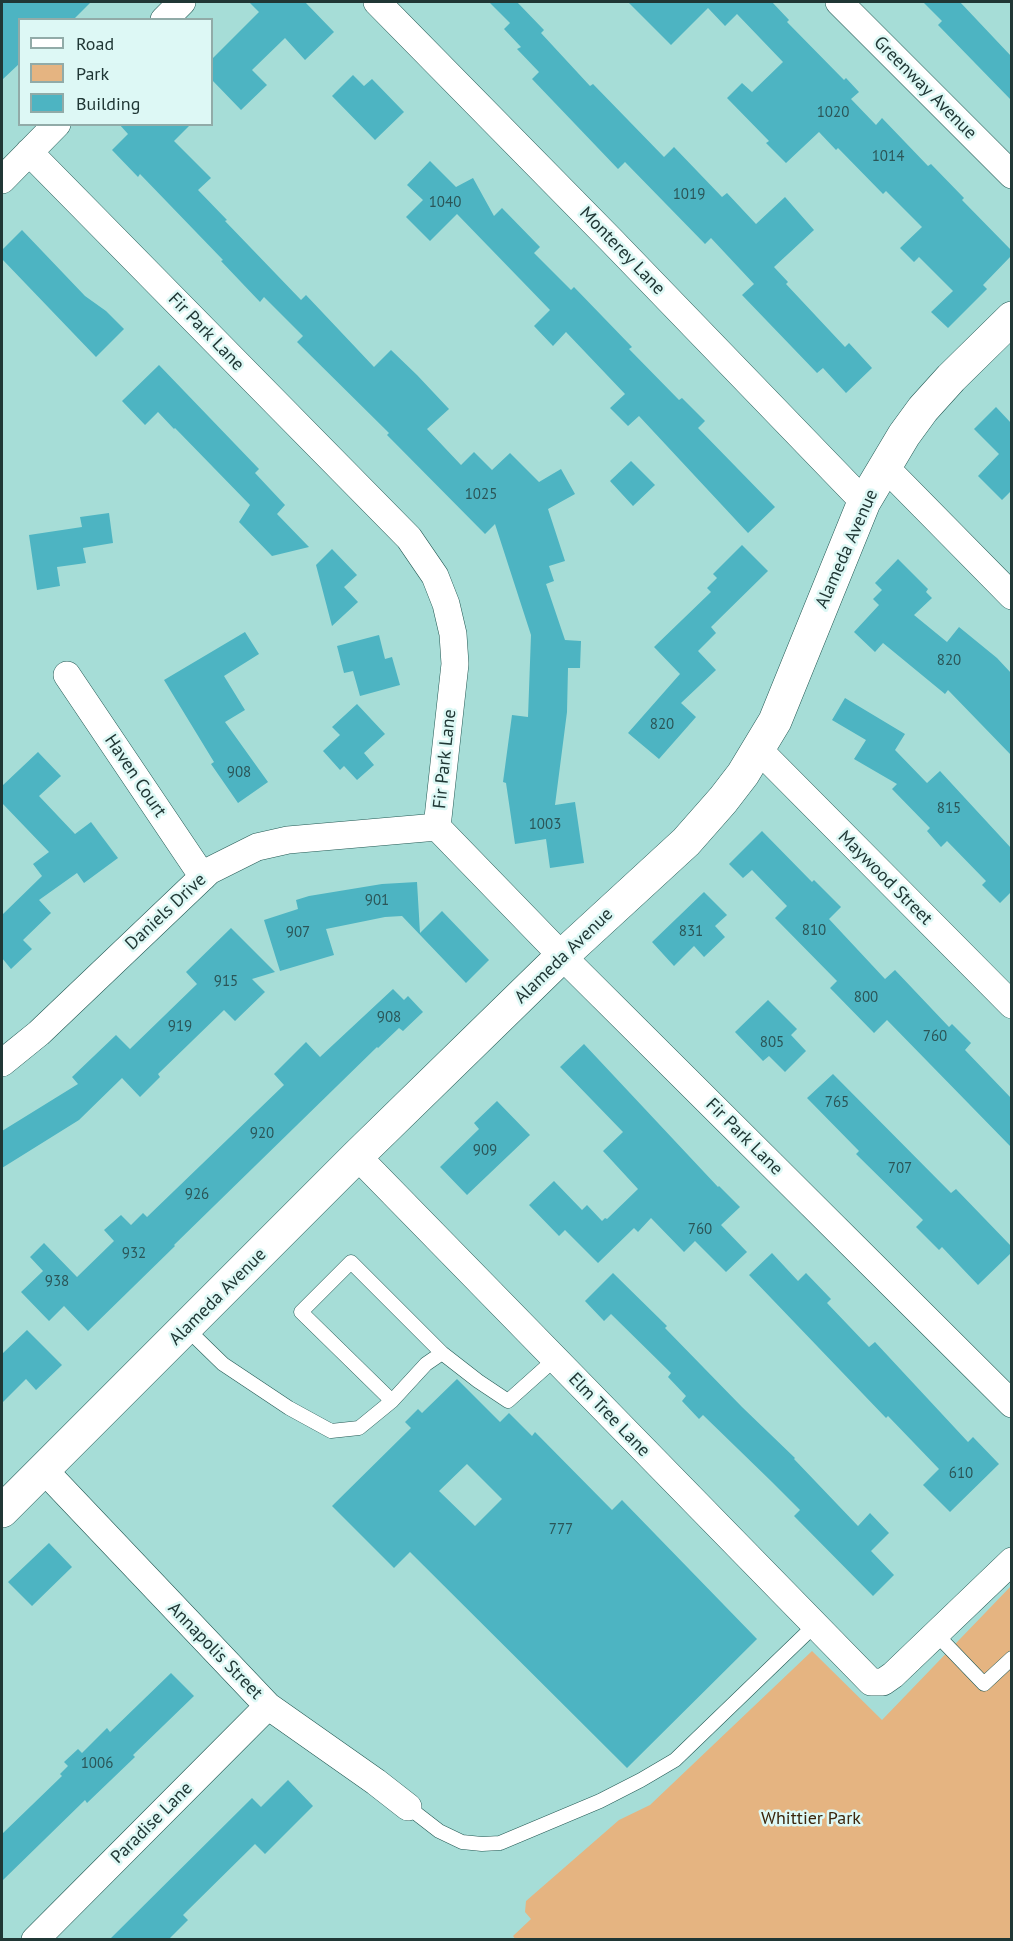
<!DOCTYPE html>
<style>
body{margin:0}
#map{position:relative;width:1013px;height:1941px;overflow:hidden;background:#a6ddd7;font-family:"PT Sans",sans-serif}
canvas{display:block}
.frame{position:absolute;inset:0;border:3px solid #203735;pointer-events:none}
.legend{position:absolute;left:18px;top:18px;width:195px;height:108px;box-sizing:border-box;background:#ddf8f5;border:2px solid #91aba8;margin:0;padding:8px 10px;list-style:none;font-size:18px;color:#203735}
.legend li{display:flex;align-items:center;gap:12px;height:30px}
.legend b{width:30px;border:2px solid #91aba8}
</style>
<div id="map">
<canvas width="1013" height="1941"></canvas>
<div class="frame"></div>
<ul class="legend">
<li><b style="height:8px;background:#fff"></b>Road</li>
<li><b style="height:16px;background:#e5b481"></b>Park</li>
<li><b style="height:16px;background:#4db4c2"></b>Building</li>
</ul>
</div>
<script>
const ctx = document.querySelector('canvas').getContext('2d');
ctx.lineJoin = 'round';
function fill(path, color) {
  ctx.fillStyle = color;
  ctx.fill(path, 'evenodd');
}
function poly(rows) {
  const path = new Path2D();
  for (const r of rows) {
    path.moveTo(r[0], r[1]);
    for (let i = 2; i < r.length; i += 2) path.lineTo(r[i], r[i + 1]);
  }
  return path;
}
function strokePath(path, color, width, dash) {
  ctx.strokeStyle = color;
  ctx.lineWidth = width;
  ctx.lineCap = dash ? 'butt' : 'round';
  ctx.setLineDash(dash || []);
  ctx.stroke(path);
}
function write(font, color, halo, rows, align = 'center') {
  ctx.font = font + ' "PT Sans",sans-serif';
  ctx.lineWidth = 5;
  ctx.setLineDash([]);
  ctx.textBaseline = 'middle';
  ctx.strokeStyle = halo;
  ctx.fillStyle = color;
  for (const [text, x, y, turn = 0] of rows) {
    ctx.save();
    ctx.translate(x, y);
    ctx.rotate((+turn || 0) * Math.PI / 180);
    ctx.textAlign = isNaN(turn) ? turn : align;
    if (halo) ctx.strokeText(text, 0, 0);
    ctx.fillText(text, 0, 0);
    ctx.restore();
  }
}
const green = poly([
 [1011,1586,1011,1939,516,1940,513,1936,531,1919,525,1912,526,1901,619,1820,650,1805,812,1651,882,1720]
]);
const building = poly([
 [2,2,91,2,73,20,20,20,20,63,2,80],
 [249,2,305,2,334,32,305,60,285,38,252,70,267,85,241,110,212,80,212,59,259,12],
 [489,2,517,2,544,30,541,33,590,86,593,84,664,157,674,147,722,197,727,193,756,224,785,197,814,230,774,267,788,282,786,284,845,347,849,343,872,368,846,393,823,368,817,373,742,295,754,284,711,238,705,244,625,162,618,169,532,79,539,72,517,49,521,47,504,29,510,23],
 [628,2,772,2,789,20,787,22,844,80,846,78,859,92,851,99,876,125,882,118,928,166,931,164,964,198,962,200,1011,250,1011,256,983,285,987,289,948,328,931,312,953,291,919,257,914,262,900,248,922,227,886,191,883,194,838,148,836,150,819,132,786,163,766,143,769,141,727,98,742,83,752,92,783,62,737,14,725,26,708,8,671,45],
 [923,2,960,2,1011,56,1011,100,938,25,942,21],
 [353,75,364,86,372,79,404,112,375,140,332,96],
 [119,124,191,124,174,141,211,178,198,190,227,220,225,221,301,300,306,295,374,367,391,350,417,375,449,409,427,429,461,465,474,452,492,470,510,453,539,482,561,469,575,494,548,509,565,561,549,566,554,581,546,584,565,640,581,641,580,668,568,668,567,712,555,805,575,802,584,863,550,868,546,839,515,844,506,783,503,782,512,715,528,717,531,635,495,524,485,534,387,435,389,433,297,342,303,336,264,297,260,302,221,261,223,260,140,174,138,177,112,150,128,134],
 [430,161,456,187,473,178,494,216,502,208,540,247,534,253,571,290,574,287,632,347,629,349,679,400,682,398,705,421,698,428,775,507,748,533,639,416,628,426,610,408,625,394,566,332,553,346,534,326,550,310,457,214,430,241,406,217,423,200,407,185],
 [22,230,85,296,106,311,124,329,96,357,2,259,2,250],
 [159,365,259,469,255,473,285,505,277,514,309,547,272,556,239,522,250,505,175,428,174,429,158,412,145,425,122,401],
 [996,407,1011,423,1011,491,1002,500,978,476,999,454,974,429],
 [631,461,655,485,633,506,610,481],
 [109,513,113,543,83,548,86,563,57,567,60,586,37,590,29,535,82,527,80,517],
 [742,545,768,571,711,627,716,633,698,651,716,670,681,703,696,717,659,759,628,733,680,674,654,647,711,592,707,588,717,578,713,574],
 [332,549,357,575,344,587,358,602,332,626,316,565],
 [898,559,928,589,926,592,932,598,914,615,947,642,959,627,997,658,1011,673,1011,755,948,690,945,694,883,643,875,652,854,632,879,605,873,599,882,590,875,583],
 [245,632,259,654,224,676,245,710,225,722,268,782,238,803,211,764,214,762,164,680],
 [379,635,385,659,392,657,400,685,360,696,353,671,344,673,337,646],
 [845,698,905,734,895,750,927,783,940,771,1011,848,1011,892,1000,903,982,885,986,881,947,841,941,847,927,831,930,828,892,789,897,784,854,759,866,740,832,720],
 [357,704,385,734,364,753,374,765,357,780,344,766,340,770,323,751,340,735,332,727],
 [38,752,61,776,39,796,75,834,91,822,118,858,84,883,77,873,39,900,51,913,23,940,32,949,11,969,2,958,2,915,42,876,33,864,49,852,2,803,2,786],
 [762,831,812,882,814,880,841,907,829,919,885,979,895,970,949,1027,952,1024,971,1043,965,1050,1011,1098,1011,1147,887,1020,874,1033,830,988,837,981,775,918,787,906,752,870,743,878,729,864],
 [417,882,420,933,442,911,489,960,466,983,402,916,385,917,326,929,334,955,280,971,264,920,298,909,296,900,309,896,382,884],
 [704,892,727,915,715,926,725,937,704,957,694,946,674,966,652,942],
 [231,928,275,972,252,979,265,992,235,1021,224,1010,158,1074,160,1077,140,1097,122,1078,79,1120,2,1168,2,1131,78,1084,72,1077,116,1035,130,1049,197,984,186,972],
 [393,989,404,1000,408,996,423,1012,403,1031,399,1028,378,1048,377,1047,174,1245,175,1246,88,1331,64,1306,49,1321,21,1292,43,1271,30,1257,44,1243,77,1277,114,1241,104,1230,121,1215,131,1225,143,1213,147,1217,284,1085,274,1074,306,1042,320,1057],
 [768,1000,797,1029,791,1035,806,1051,785,1072,769,1056,763,1061,735,1032],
 [584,1044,718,1187,719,1186,740,1207,721,1225,747,1252,726,1272,695,1241,684,1252,651,1218,638,1232,634,1228,598,1263,565,1230,559,1236,529,1205,554,1181,582,1210,587,1205,602,1221,605,1218,607,1219,638,1189,603,1151,623,1132,560,1067],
 [833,1074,951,1193,956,1189,1011,1246,1011,1253,978,1285,942,1247,939,1250,916,1227,923,1220,856,1154,859,1151,807,1098],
 [497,1101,530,1135,467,1195,440,1167,479,1129,474,1123],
 [772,1253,798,1281,806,1273,831,1299,827,1303,869,1347,875,1342,968,1442,973,1437,999,1464,950,1512,923,1485,939,1469,888,1416,886,1418,749,1275],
 [613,1273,667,1326,665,1328,742,1407,795,1458,794,1459,858,1526,870,1513,889,1533,871,1551,894,1575,873,1596,794,1516,800,1510,772,1482,703,1415,699,1419,682,1401,686,1396,668,1377,671,1373,611,1314,604,1321,585,1301],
 [27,1330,62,1365,36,1390,26,1379,2,1403,2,1354],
 [457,1379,500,1422,509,1413,532,1436,535,1432,612,1510,622,1500,757,1639,627,1768,410,1552,394,1568,332,1506,411,1428,405,1422,418,1409,422,1413],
 [467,1464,502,1499,475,1526,439,1491],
 [49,1543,72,1567,32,1606,8,1582],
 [171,1673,194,1696,133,1755,135,1757,87,1803,85,1800,2,1881,2,1834,62,1776,60,1774,68,1766,64,1762,78,1749,82,1753,107,1728,110,1732],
 [288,1780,313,1806,265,1854,255,1844,183,1915,188,1920,168,1940,109,1940,252,1798,261,1807]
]);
const lane = poly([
 [186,1328,223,1364,289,1408,331,1431,359,1428,392,1401,426,1364,442,1353,478,1381,508,1401,555,1359],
 [392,1401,301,1312,351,1262,442,1353],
 [936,1634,984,1684,1012,1658],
 [408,1807,439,1831,462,1842,482,1844,500,1843,600,1801,641,1780,675,1760,815,1625]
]);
const street = poly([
 [377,2,611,240,864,502],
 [839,2,1012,175],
 [164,20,182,2],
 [29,152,409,538,435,576,446,604,453,634,455,664,437,827,562,956,1012,1404],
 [2,180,57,124],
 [885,467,1012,596],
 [67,675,203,877],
 [759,750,1012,1005],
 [2,1063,39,1033,209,871,257,847,288,840,437,827],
 [357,1156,871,1682,883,1682,893,1675,1012,1561],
 [44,1470,268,1706,376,1782,408,1807],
 [35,1940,268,1706]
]);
const secondary = poly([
 [2,1511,357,1156,562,956,686,842,723,800,743,774,775,721,864,502,904,435,923,409,951,378,1012,318]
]);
const numberNames = [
 ["1020",833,113],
 ["1014",888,157],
 ["1019",689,195],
 ["1040",445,203],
 ["1025",481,495],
 ["820",949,661],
 ["820",662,725],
 ["908",239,773],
 ["815",949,809],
 ["1003",545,825],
 ["901",377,901],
 ["810",814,931],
 ["831",691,932],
 ["907",298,933],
 ["915",226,982],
 ["800",866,998],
 ["908",389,1018],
 ["919",180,1027],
 ["760",935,1037],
 ["805",772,1043],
 ["765",837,1103],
 ["920",262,1134],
 ["909",485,1151],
 ["707",900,1169],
 ["926",197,1195],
 ["760",700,1230],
 ["932",134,1254],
 ["938",57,1282],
 ["610",961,1474],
 ["777",561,1530],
 ["1006",97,1764]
];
const streetNames = [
 ["Greenway Avenue",925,88,45],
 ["Monterey Lane",622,251,46],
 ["Fir Park Lane",206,332,46],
 ["Alameda Avenue",847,549,-66],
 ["Fir Park Lane",445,759,-84],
 ["Haven Court",135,776,56],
 ["Maywood Street",885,878,45],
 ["Daniels Drive",166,912,-43],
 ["Alameda Avenue",564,956,-44],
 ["Fir Park Lane",744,1137,45],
 ["Alameda Avenue",218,1297,-45],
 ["Elm Tree Lane",609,1415,46],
 ["Annapolis Street",215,1651,46],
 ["Paradise Lane",152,1823,-45]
];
const parkNames = [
 ["Whittier Park",811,1819]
];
fill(green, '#e5b481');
fill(building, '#4db4c2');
strokePath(lane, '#225853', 15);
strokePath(street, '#225853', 28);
strokePath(secondary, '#225853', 34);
strokePath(lane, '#fff', 14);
strokePath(street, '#fff', 27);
strokePath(secondary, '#fff', 33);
write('15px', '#2b5658', null, numberNames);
write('18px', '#203735', '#ddf8f5', streetNames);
write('18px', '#3b250b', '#ddf8f5', parkNames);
</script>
